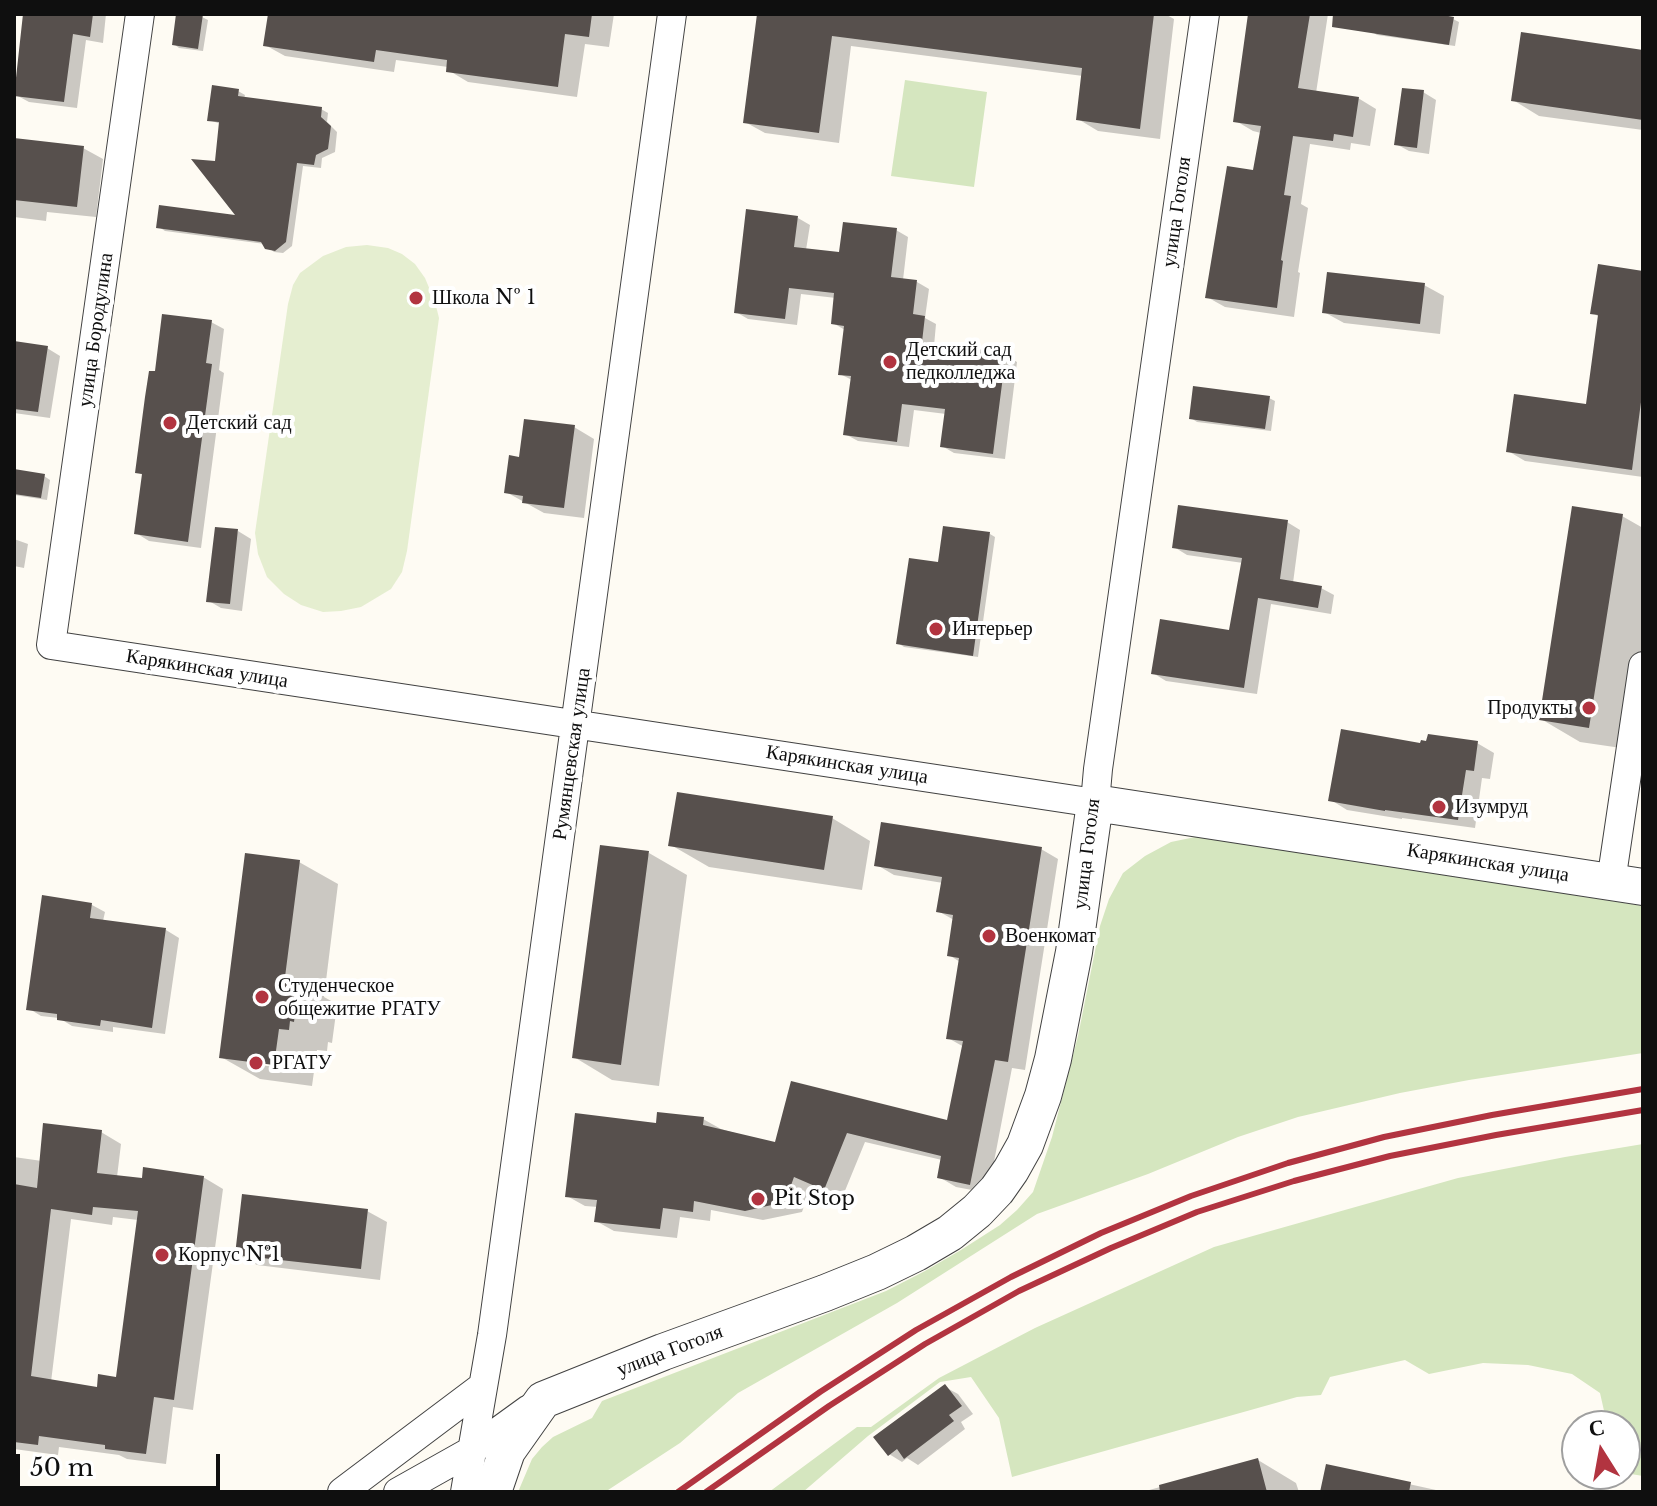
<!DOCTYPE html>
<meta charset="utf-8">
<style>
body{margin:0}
#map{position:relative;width:1657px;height:1506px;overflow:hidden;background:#fefbf3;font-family:"Libre Baskerville",serif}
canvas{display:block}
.frame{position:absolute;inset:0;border:16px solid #0f0f0f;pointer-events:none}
.north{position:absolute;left:1561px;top:1410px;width:80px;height:80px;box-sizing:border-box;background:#fff;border:2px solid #9f9f9f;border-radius:50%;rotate:349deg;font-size:22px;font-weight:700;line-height:32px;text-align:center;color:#0f0f0f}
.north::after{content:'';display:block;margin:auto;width:28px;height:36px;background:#b23440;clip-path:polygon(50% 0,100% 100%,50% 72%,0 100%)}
.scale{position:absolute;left:16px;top:1454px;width:204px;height:36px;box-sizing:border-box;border:4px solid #0f0f0f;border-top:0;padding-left:10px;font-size:24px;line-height:28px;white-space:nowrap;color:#0f0f0f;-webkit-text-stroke:6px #fff;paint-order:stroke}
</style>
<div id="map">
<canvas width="1657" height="1506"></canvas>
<div class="frame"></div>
<div class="north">С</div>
<div class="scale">50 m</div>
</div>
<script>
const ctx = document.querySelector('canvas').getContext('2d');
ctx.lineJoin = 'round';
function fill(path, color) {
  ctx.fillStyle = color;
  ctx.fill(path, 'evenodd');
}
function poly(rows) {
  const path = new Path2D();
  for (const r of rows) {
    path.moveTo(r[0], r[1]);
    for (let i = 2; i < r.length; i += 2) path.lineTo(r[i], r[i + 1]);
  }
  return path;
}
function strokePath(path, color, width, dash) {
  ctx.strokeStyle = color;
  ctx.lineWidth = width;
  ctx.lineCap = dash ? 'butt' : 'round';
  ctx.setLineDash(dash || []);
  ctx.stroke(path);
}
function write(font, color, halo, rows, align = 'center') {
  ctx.font = font + ' "Libre Baskerville",serif';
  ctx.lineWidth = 8;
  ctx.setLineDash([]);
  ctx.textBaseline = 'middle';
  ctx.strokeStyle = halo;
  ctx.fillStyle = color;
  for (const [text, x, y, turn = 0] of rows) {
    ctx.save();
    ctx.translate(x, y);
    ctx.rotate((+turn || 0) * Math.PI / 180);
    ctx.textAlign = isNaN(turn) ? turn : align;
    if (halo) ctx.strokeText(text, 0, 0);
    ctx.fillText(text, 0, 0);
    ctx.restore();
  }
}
const green = poly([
 [905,80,987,92,974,187,891,176],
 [1200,836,1643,906,1643,1053,1469,1080,1400,1093,1298,1117,1238,1137,1148,1174,1037,1214,897,1303,738,1393,680,1443,605,1492,518,1492,532,1459,542,1447,553,1437,592,1418,602,1401,886,1291,925,1271,961,1250,1000,1225,1017,1210,1033,1192,1052,1137,1078,1036,1100,926,1109,899,1123,873,1145,856,1171,842],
 [1643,1144,1643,1476,1625,1473,1625,1426,1606,1426,1607,1424,1600,1393,1572,1374,1528,1365,1483,1363,1429,1374,1405,1360,1330,1377,1321,1395,1297,1397,1012,1477,999,1418,971,1377,940,1382,868,1436,803,1492,769,1492,857,1427,871,1427,939,1378,1035,1328,1214,1247,1458,1178,1565,1157]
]);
const pitch = poly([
 [367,245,388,248,402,254,415,264,425,278,435,302,439,318,407,551,402,572,391,589,361,607,341,611,323,612,301,605,284,594,267,577,258,554,255,533,288,304,293,285,300,273,323,256,346,247]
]);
const shadow = poly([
 [27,14,106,14,103,43,86,40,77,108,29,102,16,95],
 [178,14,202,17,208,20,203,51,179,48,174,44],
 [270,14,614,14,609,47,585,44,577,97,468,82,448,70,448,67,396,60,394,72,285,56,265,45],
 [759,14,1165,14,1174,19,1160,139,1098,131,1078,119,1083,76,851,46,839,143,765,133,745,122],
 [1251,14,1328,14,1316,93,1358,98,1376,109,1370,146,1351,143,1350,150,1310,144,1301,204,1308,208,1298,272,1300,273,1294,317,1225,307,1207,297,1255,172,1261,133,1253,131,1236,121],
 [1374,14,1424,14,1453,19,1459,22,1455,46,1377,35,1371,31],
 [1643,52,1643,130,1539,116,1513,100],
 [238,91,245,95,244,99,321,109,328,113,327,122,337,132,335,152,322,158,321,168,303,166,292,246,283,253,274,252,265,244,165,231,159,227,239,218,216,164,221,124,209,120],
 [1423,92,1436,100,1429,154,1409,151,1396,144],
 [14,140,83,148,103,159,96,217,47,212,46,221,14,217],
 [798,218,810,225,806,250,841,254,896,230,908,237,903,280,917,282,929,289,925,318,936,324,934,346,1005,355,1017,362,1005,459,954,453,942,446,946,414,914,410,909,447,858,441,845,434,852,380,840,374,845,330,833,323,836,298,801,294,797,325,748,319,736,312],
 [1643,273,1643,477,1525,461,1508,451,1587,406,1599,317,1592,312],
 [1424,285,1444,296,1440,334,1344,323,1324,312],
 [211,322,224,329,219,370,224,373,201,548,149,541,136,533,143,475,137,472,156,374],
 [14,343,47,348,60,356,50,418,14,413],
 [1269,398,1275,401,1271,431,1197,422,1191,418],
 [574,427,594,439,584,518,544,513,506,492,521,459],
 [14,471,44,476,50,480,47,500,14,495],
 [1622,516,1643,528,1643,651,1628,749,1580,742,1541,719],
 [1287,522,1300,530,1293,583,1321,588,1334,595,1331,614,1271,604,1257,694,1166,681,1153,673,1231,632,1243,563,1187,555,1174,547],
 [945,528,990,534,995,537,978,657,904,647,898,643,939,564],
 [238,531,251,539,242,611,221,608,209,601],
 [14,539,28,544,24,568,14,566],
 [1477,743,1494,753,1490,779,1482,778,1475,828,1402,818,1402,819,1347,810,1331,800,1422,745],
 [832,818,870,841,862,890,709,867,671,845],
 [1041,849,1058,859,1025,1070,1012,1068,988,1193,956,1187,939,1177,942,1160,865,1142,842,1198,811,1186,802,1212,763,1220,711,1210,710,1221,680,1217,677,1238,614,1231,596,1221,598,1207,585,1206,567,1196,658,1125,703,1119,721,1129,776,1145,792,1084,949,1122,964,1047,948,1038,960,962,949,955,954,920,938,911,943,883,894,875,877,865],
 [649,853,687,875,659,1086,612,1080,574,1057],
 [299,862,338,884,324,997,333,1002,332,1010,336,1013,332,1043,328,1042,327,1051,317,1050,312,1086,260,1079,221,1057],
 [259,1061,284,1064,284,1068,259,1065],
 [43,898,92,905,105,912,103,921,166,930,179,938,165,1034,113,1027,113,1032,72,1026,59,1018,41,1016,28,1008],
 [101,1132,121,1144,117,1177,144,1180,203,1177,223,1189,193,1410,173,1407,166,1464,127,1459,119,1455,59,1447,58,1455,14,1449,14,1157,42,1161],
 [113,1217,138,1220,117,1379,98,1389,51,1382,71,1219,112,1225],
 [367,1211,387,1222,380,1280,257,1265,237,1254],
 [945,1387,958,1394,973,1414,961,1422,965,1429,918,1465,907,1458,902,1462,889,1454],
 [1258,1460,1296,1483,1299,1492,1142,1492],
 [1327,1466,1445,1492,1322,1492]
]);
const building = poly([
 [23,14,93,14,90,37,73,34,64,102,14,96],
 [176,14,203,14,198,49,172,45],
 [268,14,592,14,589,37,565,34,558,87,446,72,447,60,376,50,374,62,263,46],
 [757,14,1154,14,1140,129,1076,120,1082,68,832,36,819,133,743,123],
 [1248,14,1310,14,1298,88,1359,97,1353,137,1334,134,1333,141,1293,136,1284,195,1291,196,1281,260,1283,261,1277,308,1205,298,1227,166,1253,170,1261,126,1233,122],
 [1333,14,1437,14,1454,17,1449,45,1332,27],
 [1521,32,1643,50,1643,120,1511,101],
 [212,85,239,89,238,96,322,107,321,117,331,126,328,149,316,155,314,165,297,163,286,242,275,251,265,249,261,242,156,228,159,205,235,215,191,159,215,161,219,122,207,121],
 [1402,88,1424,90,1417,148,1394,145],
 [14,138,84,146,77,207,14,200],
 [746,209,798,216,794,247,839,252,843,222,897,228,891,277,917,280,913,314,925,316,922,342,1006,353,993,454,940,447,945,409,902,404,897,442,843,435,851,376,838,375,844,326,831,324,834,293,789,288,785,319,734,313],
 [1598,264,1643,271,1643,387,1632,470,1506,452,1514,394,1586,404,1598,315,1590,314],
 [1327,272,1425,283,1420,324,1322,313],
 [162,314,212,320,206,363,212,364,188,542,134,534,142,474,135,473,145,397,149,371,155,371],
 [14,341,48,346,38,412,14,409],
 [1193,386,1270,396,1265,429,1189,419],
 [524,419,575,425,564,508,522,503,523,496,504,493,509,455,519,457],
 [14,469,45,474,41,498,14,494],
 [1178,505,1288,520,1280,579,1322,586,1318,608,1258,598,1244,688,1151,674,1160,619,1229,630,1242,558,1172,548],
 [1572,506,1623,514,1589,728,1539,720],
 [943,526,990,532,973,656,896,644,909,558,938,562],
 [215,527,238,529,230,604,206,602],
 [1341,729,1420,743,1421,740,1426,741,1428,734,1478,741,1474,771,1466,770,1458,820,1385,810,1385,811,1328,801],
 [677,792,833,816,824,870,668,846],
 [881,822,1042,847,1008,1062,995,1060,970,1185,937,1178,941,1156,847,1133,824,1190,794,1177,785,1202,745,1211,694,1201,693,1212,663,1208,660,1229,594,1222,597,1200,565,1197,575,1113,656,1123,657,1112,704,1117,703,1125,775,1142,791,1081,947,1120,963,1041,946,1039,959,958,947,956,953,915,936,912,942,877,874,866],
 [600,845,649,851,621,1065,572,1058],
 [245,853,300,860,285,977,295,978,294,988,298,989,296,1005,294,1022,290,1021,289,1030,279,1029,274,1065,219,1058],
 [42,895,92,903,90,918,166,928,152,1028,101,1020,100,1026,57,1020,57,1014,26,1010],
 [43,1123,102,1130,97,1173,142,1178,143,1167,204,1176,174,1400,154,1397,146,1454,105,1449,105,1445,39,1436,38,1445,14,1442,14,1184,37,1188],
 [93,1207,138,1211,116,1377,98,1374,97,1387,31,1376,51,1209,92,1215],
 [242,1194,368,1209,361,1269,235,1255],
 [945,1384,962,1406,949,1415,954,1421,904,1459,897,1449,888,1456,873,1437],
 [1258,1458,1267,1492,1160,1492,1159,1485],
 [1326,1464,1411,1482,1409,1492,1320,1492]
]);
const minor = poly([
 [140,14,51,645,1095,803,1098,769,1205,14],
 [1611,882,1643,666],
 [342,1492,483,1386],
 [398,1492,471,1451,529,1409],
 [465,1492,492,1335,672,14]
]);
const tertiary = poly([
 [493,1492,507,1451,543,1400,663,1352,825,1293,877,1272,916,1253,950,1233,977,1211,997,1190,1011,1170,1025,1145,1043,1096,1053,1059,1074,952,1095,803,1643,887]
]);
const rail = poly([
 [678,1492,820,1392,916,1330,1011,1277,1101,1233,1191,1196,1288,1163,1384,1137,1492,1115,1643,1089],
 [706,1492,829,1406,925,1344,1019,1291,1111,1248,1197,1212,1294,1181,1390,1156,1496,1135,1643,1110]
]);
const markers = [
 [416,298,8,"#b23440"],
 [890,362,8,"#b23440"],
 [170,423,8,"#b23440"],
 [936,629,8,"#b23440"],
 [1589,708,8,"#b23440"],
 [1439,807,8,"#b23440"],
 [989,936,8,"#b23440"],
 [262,997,8,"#b23440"],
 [256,1063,8,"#b23440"],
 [758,1199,8,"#b23440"],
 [162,1255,8,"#b23440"]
];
const streetNames = [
 ["улица Гоголя",1177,212,-82],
 ["улица Бородулина",96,330,-82],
 ["Карякинская улица",207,669,9],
 ["Румянцевская улица",572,754,-82],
 ["Карякинская улица",847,765,9],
 ["улица Гоголя",1087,854,-83],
 ["Карякинская улица",1488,863,9],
 ["улица Гоголя",670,1351,-21]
];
const poiNames = [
 ["Школа № 1",432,298],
 ["Детский сад",906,350],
 ["педколледжа",906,373],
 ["Детский сад",186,423],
 ["Интерьер",952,629],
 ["Продукты",1573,708,"right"],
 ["Изумруд",1455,807],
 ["Военкомат",1005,936],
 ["Студенческое",278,986],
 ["общежитие РГАТУ",278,1009],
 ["РГАТУ",272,1063],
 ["Pit Stop",774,1199],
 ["Корпус №1",178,1255]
];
fill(green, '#d5e6bf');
fill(pitch, '#e5eed0');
fill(shadow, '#0003');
fill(building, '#57504d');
strokePath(minor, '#424242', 30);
strokePath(tertiary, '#424242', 38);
strokePath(minor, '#fff', 28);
strokePath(tertiary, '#fff', 36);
strokePath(rail, '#b23440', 6);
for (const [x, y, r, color] of markers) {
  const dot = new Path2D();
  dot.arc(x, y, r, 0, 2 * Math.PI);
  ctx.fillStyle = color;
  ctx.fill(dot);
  strokePath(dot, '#fff', 3);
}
write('20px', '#0f0f0f', '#fff', streetNames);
write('20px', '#0f0f0f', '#fff', poiNames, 'left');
</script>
